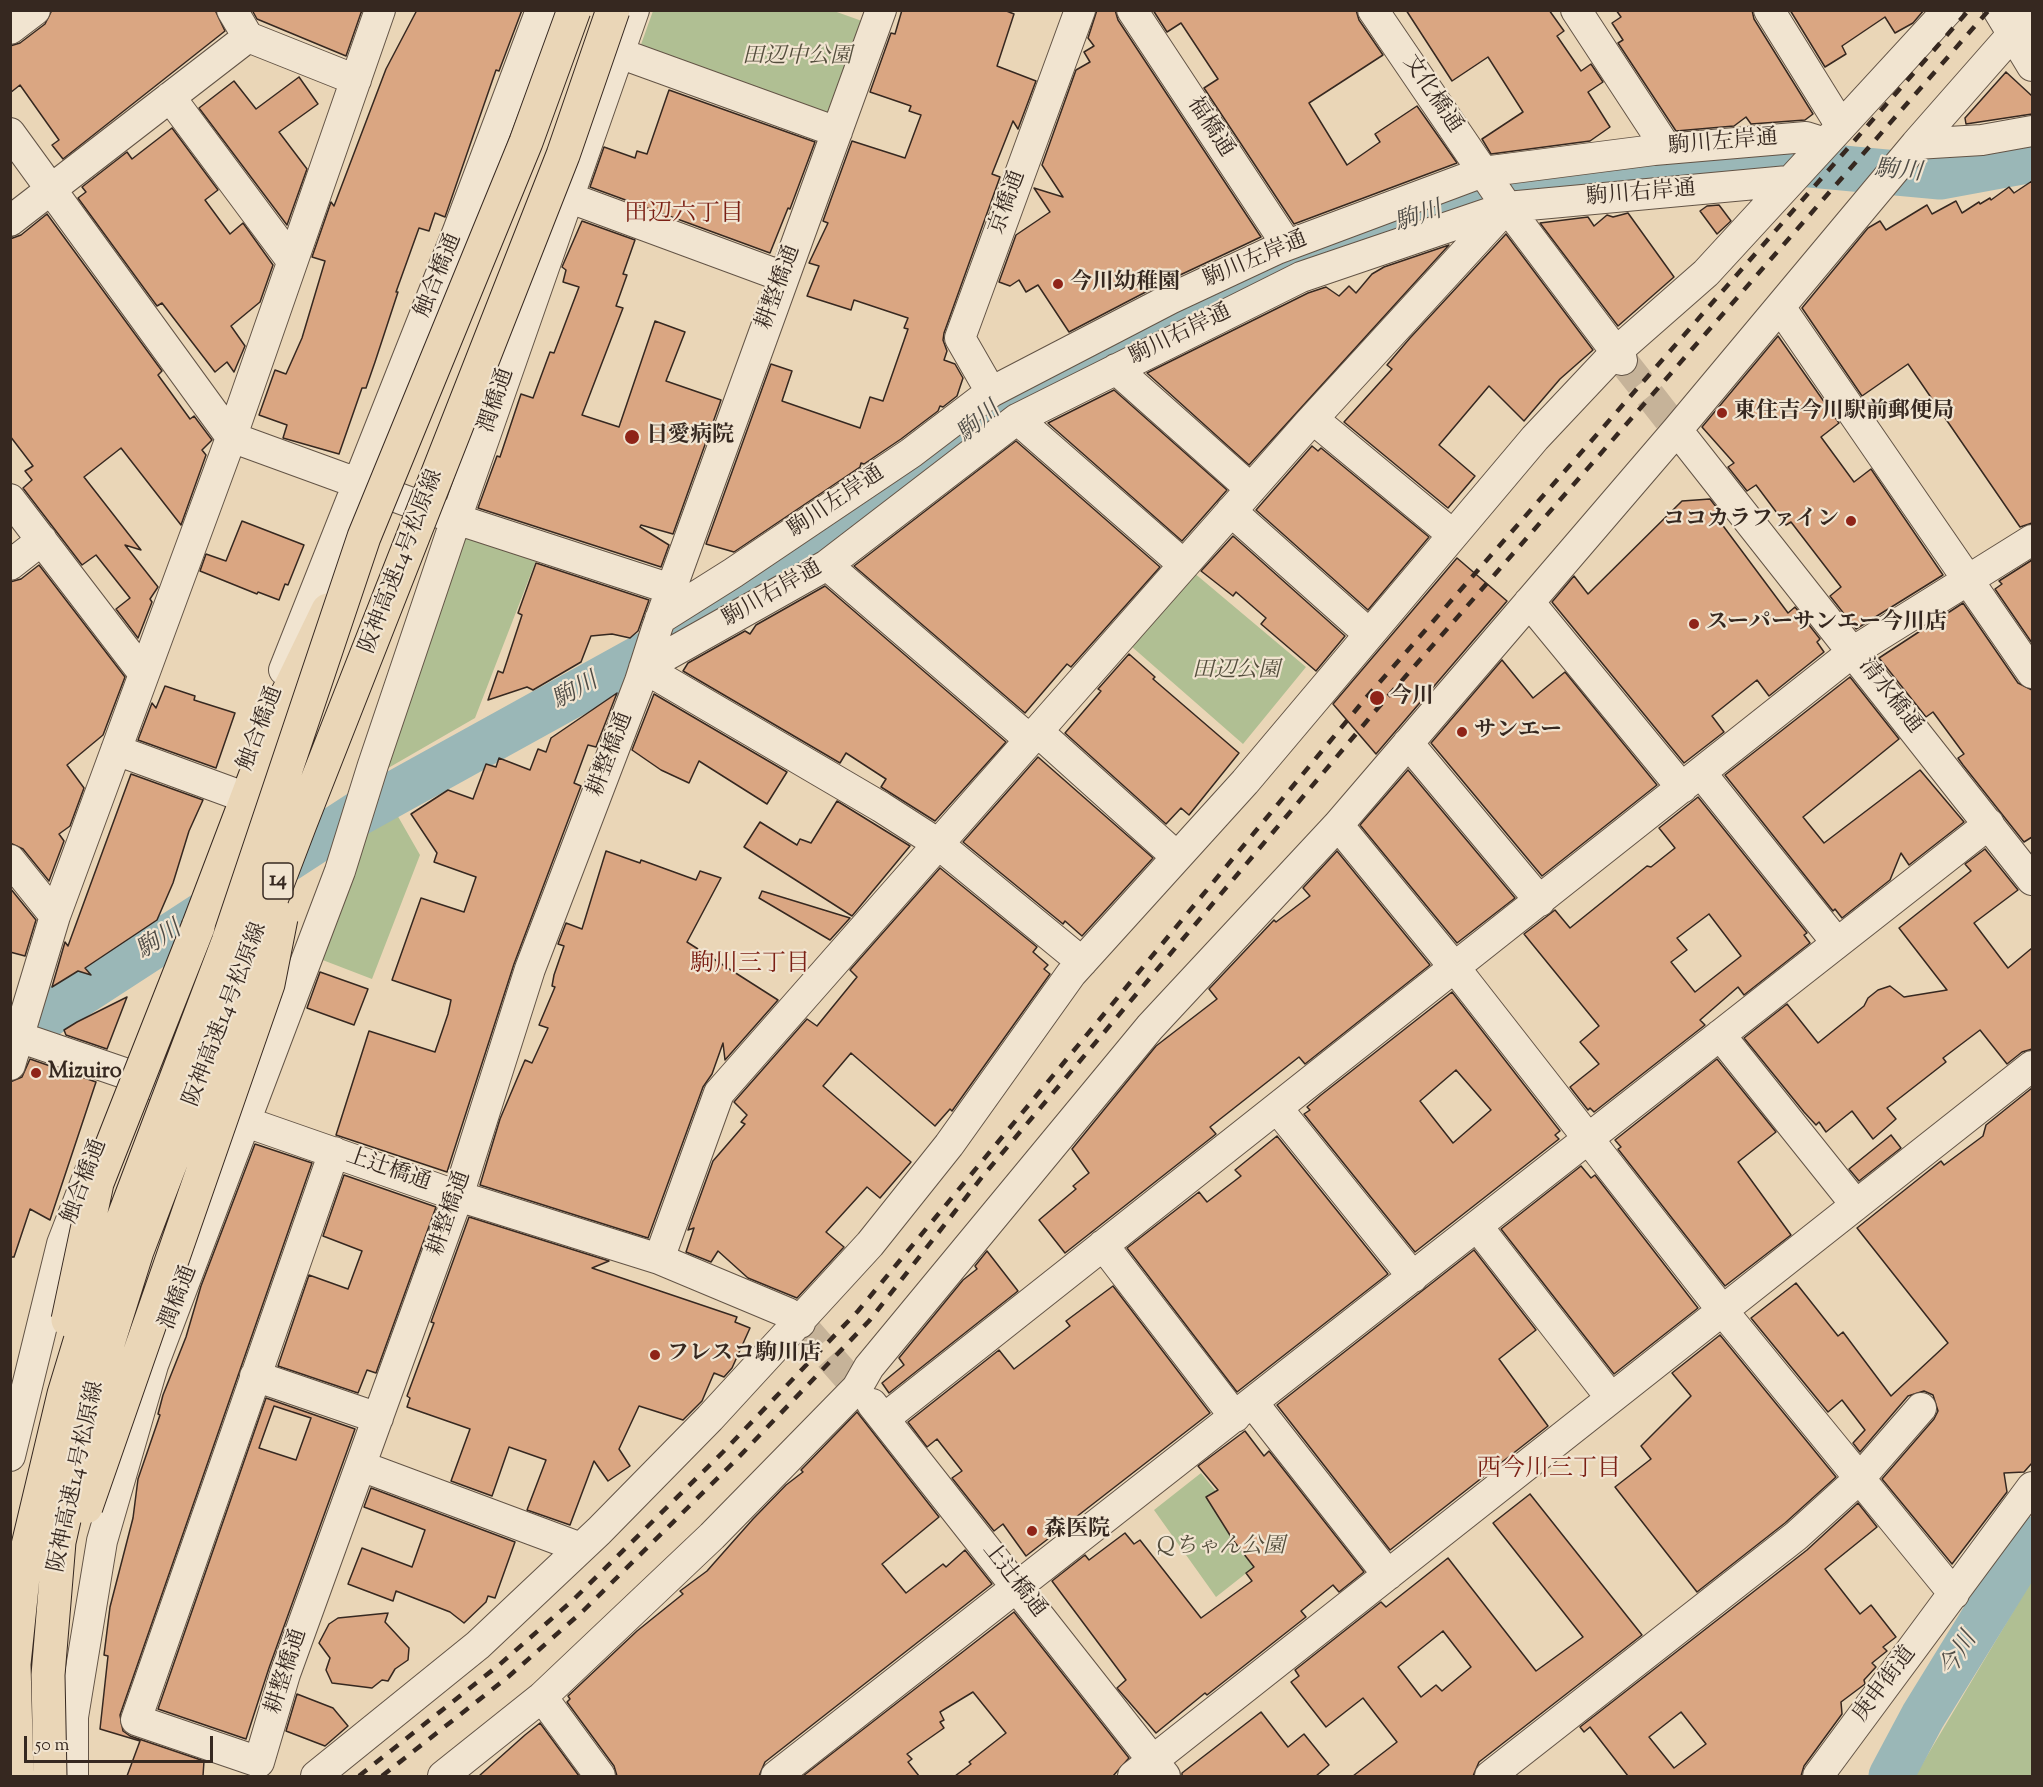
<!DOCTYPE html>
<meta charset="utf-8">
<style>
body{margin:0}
#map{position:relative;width:2043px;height:1787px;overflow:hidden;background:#ead6b7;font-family:"Sorts Mill Goudy",serif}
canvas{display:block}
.frame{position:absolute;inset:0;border:12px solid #362820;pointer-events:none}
.scale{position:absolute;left:24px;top:1736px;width:189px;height:27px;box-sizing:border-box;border:3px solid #362820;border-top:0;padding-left:8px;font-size:18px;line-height:21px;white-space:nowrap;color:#362820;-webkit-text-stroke:4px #f1e4d0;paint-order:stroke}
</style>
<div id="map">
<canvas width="2043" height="1787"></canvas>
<div class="frame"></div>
<div class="scale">50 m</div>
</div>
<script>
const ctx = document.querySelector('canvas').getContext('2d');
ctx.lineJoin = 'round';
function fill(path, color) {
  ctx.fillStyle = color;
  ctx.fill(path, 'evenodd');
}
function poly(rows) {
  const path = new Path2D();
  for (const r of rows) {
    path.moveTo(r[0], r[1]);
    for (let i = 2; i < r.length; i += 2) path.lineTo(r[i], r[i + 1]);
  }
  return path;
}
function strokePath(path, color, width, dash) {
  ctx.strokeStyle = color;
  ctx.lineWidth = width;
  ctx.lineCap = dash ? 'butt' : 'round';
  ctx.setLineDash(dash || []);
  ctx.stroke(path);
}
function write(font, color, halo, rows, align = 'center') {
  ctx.font = font + ' "Sorts Mill Goudy","Noto Serif JP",serif';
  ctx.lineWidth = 4.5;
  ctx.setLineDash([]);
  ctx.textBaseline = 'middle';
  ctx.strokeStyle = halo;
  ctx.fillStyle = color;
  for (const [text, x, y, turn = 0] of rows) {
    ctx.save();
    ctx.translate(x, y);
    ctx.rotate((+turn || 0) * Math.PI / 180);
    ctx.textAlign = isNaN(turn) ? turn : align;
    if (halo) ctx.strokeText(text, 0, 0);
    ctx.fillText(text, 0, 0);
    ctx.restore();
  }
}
const green = poly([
 [653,11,834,11,862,21,830,112,820,117,639,50],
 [463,532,537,558,475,718,383,771],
 [1193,572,1306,667,1243,744,1131,646],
 [396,813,420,855,372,979,320,959,365,832],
 [1201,1473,1268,1556,1216,1597,1154,1510],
 [2032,1580,2032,1776,1915,1776]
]);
const river = poly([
 [45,1017,359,813,674,639,914,480,1004,403,1288,264,1471,201,1524,187,1594,176,1667,175,1778,162,1940,177,2032,160],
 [1891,1776,1923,1716,2032,1539]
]);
const building = poly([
 [52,10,215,10,225,31,63,159,52,145,59,140,20,85,10,93,10,46,20,43,45,24,52,10],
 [252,10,362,10,346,56,257,19,252,10],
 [417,10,522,10,499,71,496,70,445,217,435,213,429,231,419,228,396,292,398,292,375,362,366,388,362,388,339,454,283,438,287,425,259,415,275,370,286,374,302,338,325,261,312,257,331,202,334,206,386,69,417,10],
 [902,10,1004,10,1014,14,997,66,1036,81,1018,129,1013,121,992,174,1000,177,944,333,943,340,947,351,944,360,955,364,963,378,957,396,943,407,940,406,938,411,901,439,864,464,861,463,860,467,734,552,706,544,771,364,792,371,782,401,860,428,870,397,883,401,908,329,904,328,908,318,854,300,851,310,807,296,819,266,809,263,828,223,823,221,852,141,905,158,921,115,909,111,911,106,870,92,891,33,895,34,902,10],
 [1097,10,1115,10,1118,20,1261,237,1163,283,1069,332,1038,285,1026,292,1019,280,1010,286,999,282,1016,235,1050,212,1034,188,1063,197,1042,165,1076,70,1090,62,1084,52,1094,46,1088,38,1097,10],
 [1153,10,1356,10,1359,20,1383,55,1309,103,1347,165,1380,142,1375,134,1417,106,1457,163,1294,224,1204,88,1218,79,1181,23,1167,32,1153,10],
 [1406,10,1549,10,1564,31,1557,36,1581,71,1591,64,1603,82,1588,92,1610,127,1590,141,1491,154,1482,139,1523,112,1488,57,1452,81,1406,10],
 [1616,10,1752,10,1754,19,1813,114,1805,120,1751,124,1746,117,1734,126,1676,131,1618,43,1623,40,1612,23,1621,17,1616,10],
 [1790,10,1924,10,1913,23,1895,33,1885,17,1842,46,1846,54,1825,67,1790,10],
 [2006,72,2032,96,2032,114,1966,124,1965,118,2006,72],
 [299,77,318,104,279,132,307,169,287,225,199,108,234,81,256,109,299,77],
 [669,90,815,142,790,209,788,208,770,253,590,187,604,147,635,158,637,151,647,154,669,90],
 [172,128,218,190,205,200,230,234,243,223,273,265,260,302,231,326,245,346,234,372,227,362,215,372,162,303,157,306,78,198,86,192,82,187,127,152,132,159,172,128],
 [2032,181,2032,523,2020,527,1908,364,1862,396,1802,308,1868,228,1880,221,1886,230,1927,205,1932,214,1956,201,1962,213,1979,202,1980,204,1990,198,1991,200,2009,187,2014,193,2032,181],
 [1719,205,1731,221,1717,234,1700,211,1707,206,1719,205],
 [1628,213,1674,277,1618,326,1540,223,1588,217,1594,226,1607,215,1613,217,1628,213],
 [47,214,162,371,158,375,190,419,194,416,212,440,202,450,206,455,181,525,121,448,84,477,141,550,125,545,158,587,150,599,152,602,138,638,116,609,130,598,96,555,82,565,23,488,32,480,25,471,33,466,10,436,10,239,21,235,47,214],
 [582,221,635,240,623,274,627,275,616,306,623,308,582,415,619,427,655,321,685,332,666,381,721,400,673,534,641,525,640,527,669,545,661,567,478,508,497,456,500,457,521,394,533,398,550,352,554,353,579,287,563,282,566,270,562,267,582,221],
 [1506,234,1593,350,1560,379,1524,421,1489,386,1439,445,1475,476,1448,508,1344,422,1392,369,1387,365,1410,338,1506,234],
 [1449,245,1249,465,1147,373,1308,293,1326,287,1339,296,1349,286,1356,293,1372,274,1384,267,1449,245],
 [1778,336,1839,423,1821,437,1854,482,1871,469,1943,575,1856,629,1830,596,1841,587,1791,522,1786,525,1756,485,1747,491,1728,467,1734,463,1702,427,1778,336],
 [1114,390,1227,490,1182,541,1048,423,1114,390],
 [1016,441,1160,567,1071,667,1067,664,1025,713,854,566,1016,441],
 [1312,446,1318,451,1321,448,1429,537,1368,610,1256,510,1312,446],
 [1710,499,1720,512,1715,515,1788,613,1795,607,1820,639,1817,642,1824,652,1769,696,1757,680,1712,716,1724,732,1684,763,1552,602,1574,576,1588,594,1682,501,1710,499],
 [242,521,304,545,288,585,285,584,279,600,258,592,257,594,200,571,206,554,226,561,242,521],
 [1233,536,1345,636,1316,671,1261,624,1266,618,1236,592,1233,596,1201,571,1233,536],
 [1457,558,1507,601,1376,754,1333,704,1457,558],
 [2032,560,2032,643,1995,589,2002,584,1999,581,2032,560],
 [536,563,649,600,638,631,630,638,612,634,591,636,581,662,533,690,527,687,488,700,498,671,503,673,522,615,518,613,536,563],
 [39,565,125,677,103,735,67,765,84,788,70,826,59,834,64,841,49,881,23,849,10,843,10,582,21,579,39,565],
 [825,586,1006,742,935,821,881,787,886,779,846,753,840,763,683,671,688,663,745,631,750,634,756,625,825,586],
 [1963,603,2018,683,2032,690,2032,837,2024,842,1963,765,1958,758,1964,754,1933,712,1926,717,1879,658,1963,603],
 [1129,654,1155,677,1153,679,1239,753,1189,815,1181,808,1166,824,1065,733,1101,691,1098,689,1129,654],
 [1502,660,1533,698,1565,672,1657,785,1542,876,1431,743,1502,660],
 [1850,677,1899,739,1803,817,1824,843,1920,770,1964,822,1909,865,1901,853,1890,880,1842,918,1835,909,1833,911,1725,775,1850,677],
 [165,686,195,696,194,700,235,713,216,768,138,740,152,703,156,708,165,686],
 [617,693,596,747,588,745,574,783,581,786,514,964,447,1172,336,1135,369,1031,435,1052,448,1014,451,1000,392,980,421,898,464,912,476,877,434,862,437,853,411,814,448,790,473,799,486,764,496,767,499,758,530,770,538,749,546,752,551,738,617,693],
 [654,694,787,772,767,804,699,761,689,783,661,770,632,750,654,694],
 [1038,757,1153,858,1082,936,1065,921,1063,924,963,842,1038,757],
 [1408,770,1515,898,1457,943,1360,825,1408,770],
 [131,774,203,800,189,831,173,883,157,920,85,968,91,975,78,971,52,987,65,942,68,946,131,774],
 [1698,797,1807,933,1804,935,1810,943,1744,995,1738,987,1700,1020,1705,1025,1594,1112,1590,1108,1588,1110,1570,1087,1599,1064,1580,1042,1599,1026,1524,934,1555,910,1570,928,1647,866,1651,867,1675,848,1659,828,1698,797],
 [1709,914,1741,956,1695,992,1671,962,1687,950,1677,938,1709,914],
 [837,801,910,846,852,916,744,847,760,822,797,845,800,839,811,843,837,801],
 [1985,849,2018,890,1974,923,2008,968,2032,948,2032,1049,2022,1052,2007,1064,1980,1030,1943,1058,1946,1062,1887,1108,1896,1119,1873,1139,1852,1111,1826,1132,1819,1122,1816,1125,1804,1112,1744,1038,1787,1004,1818,1043,1864,1006,1868,998,1878,990,1890,986,1904,997,1947,990,1899,928,1971,871,1965,864,1985,849],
 [606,851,640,863,641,860,696,880,700,871,721,878,687,942,778,1000,725,1060,723,1043,712,1074,703,1087,648,1238,480,1185,500,1119,525,1060,532,1063,548,1028,539,1025,555,987,552,986,554,975,564,946,558,944,566,923,582,929,606,851],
 [1337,851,1430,965,1305,1064,1299,1057,1210,1127,1216,1134,1065,1253,1039,1220,1076,1189,1073,1186,1089,1173,1072,1149,1156,1046,1217,999,1209,989,1274,920,1276,922,1310,896,1303,888,1337,851],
 [940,868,1037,947,1033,952,1048,965,1044,969,1050,974,952,1111,950,1109,935,1126,851,1053,823,1086,911,1162,880,1198,867,1187,826,1232,844,1247,797,1298,748,1278,718,1251,711,1262,686,1252,694,1228,688,1230,713,1161,745,1124,741,1122,747,1115,734,1102,807,1019,817,1026,857,977,850,970,940,868],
 [10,888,36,920,25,956,10,952,10,888],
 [762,891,850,918,830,940,759,898,762,891],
 [320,972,368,989,354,1025,307,1008,320,972],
 [1452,992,1560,1131,1555,1135,1559,1139,1415,1252,1304,1114,1310,1110,1307,1107,1321,1095,1452,992],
 [1456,1070,1491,1110,1453,1143,1420,1101,1456,1070],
 [127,997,107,1049,66,1035,64,1030,77,1022,127,997],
 [30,1059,96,1082,50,1220,30,1209,14,1257,10,1257,10,1082,22,1077,30,1059],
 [1717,1059,1776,1132,1738,1162,1791,1235,1725,1286,1618,1149,1621,1147,1615,1140,1717,1059],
 [2032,1088,2032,1463,2024,1472,2004,1473,2007,1492,1952,1564,1882,1479,1934,1419,1938,1411,1933,1395,1924,1391,1908,1396,1860,1452,1853,1443,1865,1430,1842,1400,1828,1412,1751,1318,1796,1283,1838,1336,1843,1332,1891,1396,1948,1343,1857,1228,1941,1161,1944,1165,1983,1136,1986,1125,2032,1088],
 [1891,1135,1901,1148,1859,1181,1849,1169,1891,1135],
 [1277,1136,1388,1274,1237,1392,1127,1248,1199,1192,1207,1202,1241,1176,1235,1170,1277,1136],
 [255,1144,312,1163,120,1715,123,1731,130,1736,204,1761,203,1776,127,1776,140,1741,100,1729,108,1656,104,1655,110,1607,133,1518,138,1479,160,1415,158,1414,163,1395,186,1337,201,1286,255,1144],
 [1581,1166,1591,1178,1595,1175,1698,1308,1614,1374,1501,1229,1581,1166],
 [344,1175,436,1207,376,1373,367,1370,358,1393,278,1366,309,1275,348,1289,362,1251,323,1236,344,1175],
 [469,1217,609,1261,592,1268,737,1317,735,1322,750,1328,732,1368,724,1377,714,1373,702,1401,683,1420,639,1406,619,1449,630,1466,608,1481,594,1461,570,1525,527,1510,546,1460,509,1447,492,1496,451,1481,470,1429,407,1407,410,1398,407,1396,434,1323,431,1322,469,1217],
 [1474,1250,1536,1330,1499,1359,1548,1426,1390,1550,1277,1405,1474,1250],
 [987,1251,1018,1291,889,1393,882,1383,904,1365,899,1358,963,1280,977,1269,975,1266,987,1251],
 [1113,1286,1210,1413,1026,1556,1003,1524,994,1531,952,1478,962,1471,937,1439,927,1447,908,1422,999,1350,1014,1369,1070,1326,1066,1321,1113,1286],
 [1720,1335,1836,1477,1785,1523,1697,1592,1615,1487,1651,1459,1641,1446,1691,1396,1672,1373,1720,1335],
 [266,1398,355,1429,269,1668,246,1739,158,1709,266,1398],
 [274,1406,311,1418,296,1460,259,1448,274,1406],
 [857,1412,939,1517,882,1564,906,1593,943,1564,946,1567,965,1550,992,1584,765,1762,759,1776,617,1776,614,1766,567,1702,570,1699,568,1696,637,1631,683,1594,680,1591,707,1571,753,1519,786,1485,803,1472,801,1470,857,1412],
 [1245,1431,1264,1456,1269,1451,1364,1572,1339,1592,1333,1585,1301,1611,1306,1617,1207,1695,1205,1693,1156,1733,1117,1688,1126,1680,1052,1581,1085,1555,1089,1560,1125,1533,1134,1544,1140,1540,1201,1618,1252,1581,1246,1573,1254,1567,1233,1540,1206,1497,1218,1490,1198,1466,1245,1431],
 [371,1488,515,1542,495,1598,488,1596,486,1602,464,1623,450,1612,396,1591,393,1601,348,1584,362,1548,412,1567,425,1530,364,1507,371,1488],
 [1530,1494,1642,1635,1479,1762,1473,1776,1353,1776,1397,1742,1363,1698,1326,1727,1291,1682,1299,1676,1295,1670,1381,1602,1386,1607,1448,1558,1536,1671,1583,1637,1493,1523,1530,1494],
 [1443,1631,1471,1667,1442,1691,1436,1685,1421,1697,1398,1667,1443,1631],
 [1858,1503,1877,1527,1825,1569,1860,1614,1871,1605,1896,1637,1883,1647,1887,1651,1872,1663,1876,1667,1864,1680,1865,1684,1841,1702,1842,1714,1804,1766,1801,1776,1628,1776,1590,1727,1584,1732,1580,1727,1807,1550,1858,1503],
 [1681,1712,1706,1744,1674,1768,1649,1737,1681,1712],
 [1014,1612,1129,1758,1113,1776,955,1776,971,1764,969,1762,1006,1733,973,1692,940,1712,944,1720,940,1722,944,1728,907,1754,912,1759,908,1762,919,1776,803,1776,1014,1612],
 [388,1613,385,1622,409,1648,408,1660,395,1669,388,1681,382,1680,372,1688,332,1683,326,1670,330,1658,319,1643,329,1624,338,1618,388,1613],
 [297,1694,333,1708,348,1726,325,1746,286,1731,297,1694],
 [1261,1712,1288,1747,1304,1734,1329,1765,1316,1776,1182,1776,1182,1773,1261,1712],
 [540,1723,579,1776,479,1776,525,1735,540,1723]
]);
const minorTunnel = poly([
 [1622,360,1677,430],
 [800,1323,857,1388]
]);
const minor = poly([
 [232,10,248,37,356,80],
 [1132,10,1287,245],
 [1373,10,1507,207,1622,360],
 [1576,10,1667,149],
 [1769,10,1841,126],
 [1998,10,2032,66],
 [10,29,35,10],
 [619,53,837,132],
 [170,97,292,261],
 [10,133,231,437,456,519,671,589],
 [1916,144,1982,140,2032,131],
 [570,198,784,277],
 [10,221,248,37],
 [1780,307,2032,673],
 [1116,369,1251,489],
 [991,392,960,338,1080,10],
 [1017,419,1184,565],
 [1313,419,1453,535],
 [1677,430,2032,880],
 [10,499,144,674],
 [1231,511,1369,634],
 [10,565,42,540],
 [827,565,1029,739],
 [1529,602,1682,788],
 [660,619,733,573,911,453,991,392,1170,299,1277,249,1483,172,1654,150,1806,137,1825,143],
 [644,668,827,565,1017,419,1301,277,1507,207,1788,181],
 [644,668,881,807,937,843,1082,962],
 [284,670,458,231,541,10],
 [1037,731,1177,857],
 [1408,743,1540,901],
 [116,750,236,794],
 [1701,773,1837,943],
 [1338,825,1455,968,1722,1310,1954,1594],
 [10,860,55,916],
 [10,1034,127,1074,246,1122,458,1196,659,1259,788,1313,800,1323],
 [1720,1035,1856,1205],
 [10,1065,55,916,235,427,380,10],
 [1277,1108,1413,1277],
 [1477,1226,1611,1398],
 [1103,1245,1235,1417],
 [659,1259,719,1093,1309,423,1507,207],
 [255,1376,378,1418],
 [1253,1403,1388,1575],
 [872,1404,1165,1776],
 [885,1418,1854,651,2032,540],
 [10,1456,62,1244,89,1174],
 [361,1466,581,1548],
 [542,1697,600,1776],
 [259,1762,285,1674,458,1196,530,969,640,681,657,628,881,10],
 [259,1762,136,1720,334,1152],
 [73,1776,73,1717,102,1541,153,1365,340,871,373,765,456,519,634,10],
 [316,1776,478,1645,599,1531,710,1418,870,1244,949,1145,1071,974,1245,782,1535,438,1616,352,1706,273,1948,10],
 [443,1776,542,1697,712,1536,857,1388,869,1367,1150,1027,1338,825,1677,430,1916,144,2032,12],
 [776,1776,1989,824],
 [1133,1776,2032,1066],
 [1490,1776,1796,1536,1860,1478,1921,1408],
 [1818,1776,2032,1487]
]);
const highway = poly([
 [198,927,283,703,328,610]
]);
const rail = poly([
 [359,1776,499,1665,573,1600,723,1452,858,1311,1365,699,1969,10],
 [382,1776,508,1677,583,1611,734,1462,869,1321,982,1177,1377,709,1989,10]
]);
const highwayBridge = poly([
 [68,1320,97,1183,198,927],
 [86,1507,268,984,281,918],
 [17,1776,14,1664,25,1558,64,1394,94,1295,228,942,364,537,526,142,574,10],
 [50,1776,48,1675,59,1542,93,1391,137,1251,300,824,563,155,613,10]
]);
const markers = [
 [1058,284,6,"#8f2418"],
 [1722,413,6,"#8f2418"],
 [632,437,8,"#8f2418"],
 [1851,521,6,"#8f2418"],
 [1694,624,6,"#8f2418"],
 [1377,698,8,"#8f2418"],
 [1462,732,6,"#8f2418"],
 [36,1073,6,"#8f2418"],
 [655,1355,6,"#8f2418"],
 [1032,1531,6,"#8f2418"]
];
const shields = [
 [278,881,30]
];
const shieldNames = [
 ["14",278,881]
];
const parkNames = [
 ["田辺中公園",797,58],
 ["田辺公園",1236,672],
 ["Qちゃん公園",1221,1548]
];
const streetNames = [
 ["文化橋通",1431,95,56],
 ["福橋通",1209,128,57],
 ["駒川左岸通",1723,144,-5],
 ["駒川右岸通",1641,195,-5],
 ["京橋通",1009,203,-70],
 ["駒川左岸通",1256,261,-23],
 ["触合橋通",440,276,-68],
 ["耕整橋通",780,288,-70],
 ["駒川右岸通",1181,336,-26],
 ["潤橋通",498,401,-71],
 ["駒川左岸通",837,503,-34],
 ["阪神高速14号松原線",403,562,-69],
 ["駒川右岸通",773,595,-30],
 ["清水橋通",1889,697,52],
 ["触合橋通",262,729,-69],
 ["耕整橋通",612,755,-69],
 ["阪神高速14号松原線",227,1015,-69],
 ["上辻橋通",388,1171,19],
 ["触合橋通",86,1182,-69],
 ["耕整橋通",451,1214,-71],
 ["潤橋通",180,1298,-69],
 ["阪神高速14号松原線",78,1477,-78],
 ["上辻橋通",1013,1581,52],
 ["耕整橋通",288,1672,-72],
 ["庚申街道",1886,1685,-53]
];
const poiNames = [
 ["今川幼稚園",1070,284],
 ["東住吉今川駅前郵便局",1734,413],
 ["日愛病院",646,437],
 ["ココカラファイン",1839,521,"right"],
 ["スーパーサンエー今川店",1706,624],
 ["今川",1390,698],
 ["サンエー",1474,732],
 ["Mizuiro",48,1073],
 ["フレスコ駒川店",667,1355],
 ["森医院",1044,1531]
];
const waterNames = [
 ["駒川",1898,173,5],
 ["駒川",1419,219,-19],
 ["駒川",980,424,-40],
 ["駒川",576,693,-29],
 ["駒川",160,942,-33],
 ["今川",1960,1656,-58]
];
const neighbourhoodNames = [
 ["田辺六丁目",684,216],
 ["駒川三丁目",750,966],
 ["西今川三丁目",1549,1471]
];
fill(green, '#b0bf93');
strokePath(river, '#9ab7b7', 45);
fill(building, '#daa682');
strokePath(building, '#362820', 1.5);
strokePath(minorTunnel, '#c6b399', 30, [30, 15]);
strokePath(minor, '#635446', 32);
strokePath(highway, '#362820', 35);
strokePath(minor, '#f1e4d0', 30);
strokePath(highway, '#ead6b7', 33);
strokePath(rail, '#362820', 4.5, [10, 10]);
strokePath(highwayBridge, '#362820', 35, []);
strokePath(highwayBridge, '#ead6b7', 33);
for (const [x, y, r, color] of markers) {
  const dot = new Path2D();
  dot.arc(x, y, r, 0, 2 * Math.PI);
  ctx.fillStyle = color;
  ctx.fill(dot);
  strokePath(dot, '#f1e4d0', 2);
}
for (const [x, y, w] of shields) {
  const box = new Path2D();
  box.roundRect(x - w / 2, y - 18, w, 36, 4.5);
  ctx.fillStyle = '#f1e4d0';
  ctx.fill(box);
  strokePath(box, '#362820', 1.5);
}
write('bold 21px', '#362820', null, shieldNames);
write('italic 22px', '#544e3d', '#f1e4d0', parkNames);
write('22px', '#362820', '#f1e4d0', streetNames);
write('bold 22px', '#362820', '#f1e4d0', poiNames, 'left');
write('italic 24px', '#4f4c46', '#f1e4d0', waterNames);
write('24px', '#7a1f14', '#f1e4d0', neighbourhoodNames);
</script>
